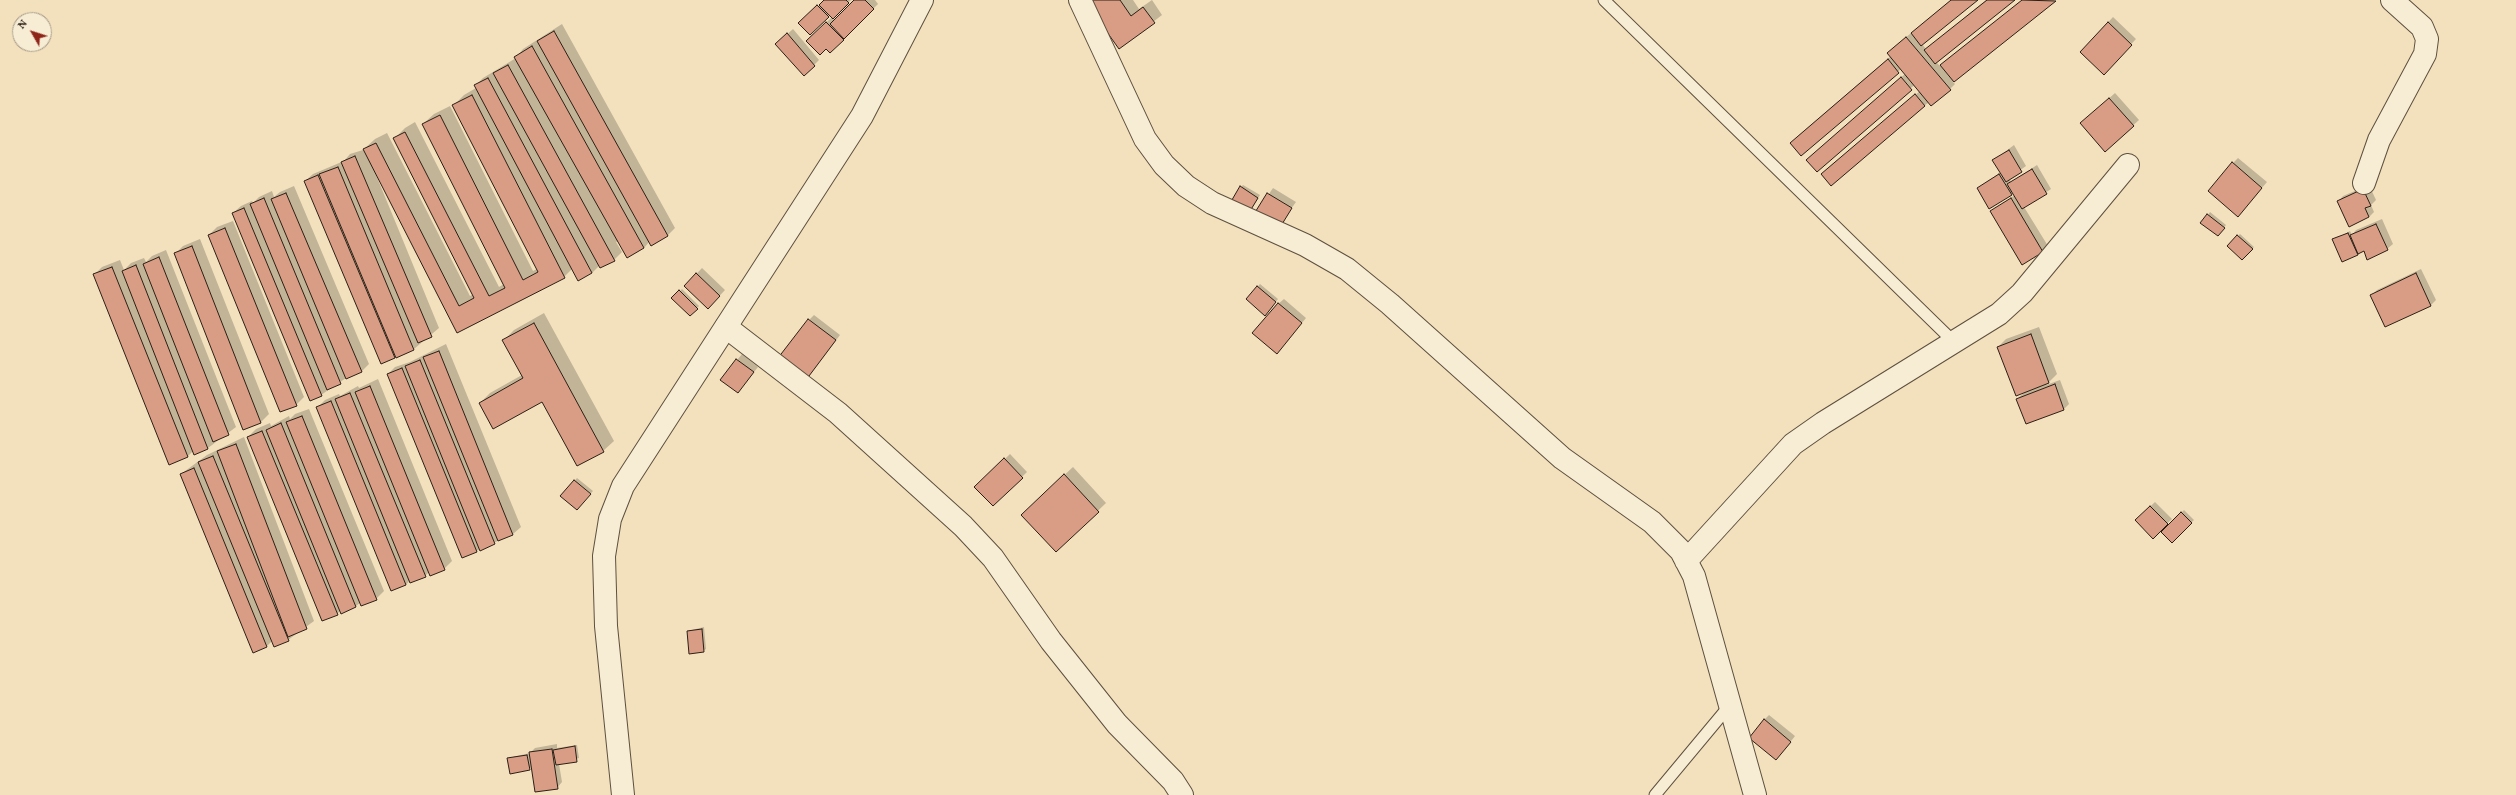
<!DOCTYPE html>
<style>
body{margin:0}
#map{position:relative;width:2516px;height:795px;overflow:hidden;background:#f3e1bd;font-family:Vollkorn,serif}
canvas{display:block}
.north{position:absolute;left:12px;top:12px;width:40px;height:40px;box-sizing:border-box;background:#f7ecd4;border:1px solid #a59a88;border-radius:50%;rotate:309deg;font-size:11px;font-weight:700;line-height:16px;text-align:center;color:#2b1f15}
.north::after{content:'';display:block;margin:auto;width:14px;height:18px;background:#8f2418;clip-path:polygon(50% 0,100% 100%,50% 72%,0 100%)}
</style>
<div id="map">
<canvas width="2516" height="795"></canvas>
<div class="north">N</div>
</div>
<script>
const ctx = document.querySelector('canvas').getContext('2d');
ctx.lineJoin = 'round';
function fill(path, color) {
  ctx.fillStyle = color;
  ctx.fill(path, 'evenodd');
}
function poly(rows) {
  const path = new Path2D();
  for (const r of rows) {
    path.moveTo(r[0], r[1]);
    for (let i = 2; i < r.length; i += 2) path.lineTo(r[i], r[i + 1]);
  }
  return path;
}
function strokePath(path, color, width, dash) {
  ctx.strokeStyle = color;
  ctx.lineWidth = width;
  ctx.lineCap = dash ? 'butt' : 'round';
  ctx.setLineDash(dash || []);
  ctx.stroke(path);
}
const shadow = poly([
 [825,0,851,0,832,18,834,20,855,0,875,0,878,4,843,39,826,47,807,41,832,17,830,14,810,34,800,23],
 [1093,0,1133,0,1139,9,1152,0,1162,15,1119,48,1088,4],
 [1951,0,1976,0,1922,44,1926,49,1986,0,2014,0,1936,62,1940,66,2022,0,2055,0,1953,82,1955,84,1950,89,1830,166,1920,91,1915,85,1807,160,1905,74,1901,69,1802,155,1799,135,1891,56,1888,53,1893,48],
 [2113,17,2136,39,2104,73,2081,52],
 [562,24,675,228,668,235,652,244,650,241,644,248,618,241,616,242,622,252,614,260,600,265,592,273,572,269,564,277,457,332,367,153,439,328,414,349,394,357,305,181,313,174,344,161,350,154,363,150,375,139,387,133,470,296,474,294,395,138,405,128,415,122,499,287,504,284,423,124,434,114,450,106,533,271,537,269,454,105,464,95,476,88,475,86,483,78,516,58,523,49],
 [793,29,819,60,804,75,782,39],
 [2115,93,2139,120,2105,151,2086,119],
 [2014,145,2026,166,2009,178,2011,182,2037,165,2051,189,2024,207,2048,246,2043,251,1991,211,2015,195,2013,193,2011,195,1978,188,2001,172,1994,160],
 [2238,158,2267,182,2243,210,2233,163],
 [1243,185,1260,195,1249,213,1241,187],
 [2369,185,2376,200,2371,205,2374,212,2369,217,2338,202,2343,196],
 [294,186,369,364,361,372,346,378,321,395,233,213,241,206,252,201,253,203,259,197,272,191,274,197,280,192],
 [1273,188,1296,202,1278,227,1256,213],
 [2210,212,2226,225,2220,233,2208,215],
 [2382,219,2393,244,2387,249,2364,250,2357,255,2334,240,2350,231,2352,235,2356,230],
 [233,221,304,397,296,405,209,235,217,227],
 [2240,234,2254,247,2242,259,2228,246],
 [200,239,269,414,261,422,244,428,175,254,183,246],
 [166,250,236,427,208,448,194,453,193,451,188,456,94,275,102,267,120,260,124,270,131,263,144,258,146,262,152,256],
 [702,268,725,290,708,308,685,286],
 [2421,269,2436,300,2431,305,2386,326,2372,295,2377,290],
 [1260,284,1278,299,1268,312,1247,299],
 [682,289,699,306,690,315,673,298],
 [1284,299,1306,318,1282,347,1278,304],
 [544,313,614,441,603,451,577,465,543,400,480,403,490,393,522,375,504,340,514,330],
 [814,315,840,335,811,373,809,320],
 [2039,327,2057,374,2046,385,2060,380,2069,404,2064,409,2017,399,2025,392,1998,347,2006,339],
 [446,344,521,527,513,534,476,551,388,374,395,367,410,362],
 [742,354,758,367,738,392,721,380],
 [378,379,452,561,444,569,429,572,425,576,410,580,406,585,392,590,317,408,325,400,339,394,340,396,358,386,359,388],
 [309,409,384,591,376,599,361,602,356,606,342,612,341,610,337,614,248,437,256,429,270,423,271,426,289,416,290,419,295,414],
 [244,437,314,621,288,640,272,641,266,647,181,474,207,455],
 [1010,454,1027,472,993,505,976,487],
 [1073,467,1106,503,1056,551,1030,507],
 [577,478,593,491,577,509,562,496],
 [2155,502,2172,519,2153,537,2136,520],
 [2184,510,2194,520,2172,542,2162,532],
 [704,627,706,649,703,651,688,631],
 [1769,715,1795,736,1781,754,1764,720],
 [557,744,557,748,577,745,579,758,559,764,562,782,557,788,532,767,529,769,508,758,530,753,535,748]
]);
const building = poly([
 [824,0,846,0,849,3,833,19,819,5,824,0],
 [854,0,865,0,874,9,844,39,830,24,854,0],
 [1093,0,1120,0,1131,16,1143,7,1155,23,1119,49,1087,4,1093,0],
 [1951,0,1978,0,1921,46,1911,33,1951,0],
 [1987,0,2015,0,1935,64,1924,50,1987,0],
 [2022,0,2056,1,1954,82,1940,65,2022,0],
 [817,5,829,17,810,35,798,23,817,5],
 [826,22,844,40,830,53,826,49,820,55,806,41,826,22],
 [2108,22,2132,45,2104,75,2080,52,2108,22],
 [554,31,668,236,651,246,537,41,554,31],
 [787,33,815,66,804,76,775,44,787,33],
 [1906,37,1951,90,1931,106,1887,53,1906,37],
 [532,46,644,248,627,258,514,57,532,46],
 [1888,59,1899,73,1801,156,1790,143,1888,59],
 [508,65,615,261,600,268,493,73,508,65],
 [1901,77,1912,90,1817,172,1806,160,1901,77],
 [488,78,592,273,578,281,474,85,488,78],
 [1915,94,1925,106,1831,186,1821,174,1915,94],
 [472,95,565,278,457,333,363,149,376,143,459,306,474,298,393,138,405,132,489,296,505,288,422,124,440,115,523,280,538,272,452,105,472,95],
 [2109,98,2134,126,2105,152,2080,123,2109,98],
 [2009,150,2022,172,2006,182,1992,160,2009,150],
 [355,156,432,337,418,343,341,162,355,156],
 [2232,162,2262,188,2238,217,2208,191,2232,162],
 [338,167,414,350,396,358,319,174,338,167],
 [2032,169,2047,194,2022,209,2007,184,2032,169],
 [1999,174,2012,195,1989,209,1977,188,1999,174],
 [318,175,395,358,381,364,304,181,318,175],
 [1240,186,1258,198,1247,216,1229,205,1240,186],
 [2363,189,2371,206,2365,208,2369,217,2349,227,2337,201,2363,189],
 [286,193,362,372,346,379,271,199,286,193],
 [1267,193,1292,208,1279,229,1254,214,1267,193],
 [264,198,341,384,327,390,250,204,264,198],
 [2011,198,2043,252,2022,265,1990,211,2011,198],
 [244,208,322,396,310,401,232,213,244,208],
 [2207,214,2225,228,2218,236,2200,223,2207,214],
 [2376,224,2388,250,2367,260,2364,251,2358,254,2350,235,2376,224],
 [225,228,297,406,280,412,208,235,225,228],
 [2348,233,2358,255,2342,262,2332,239,2348,233],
 [2237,235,2253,249,2242,260,2227,246,2237,235],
 [192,246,261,423,243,430,174,253,192,246],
 [159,257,229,435,213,442,143,264,159,257],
 [136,265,208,449,194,455,122,271,136,265],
 [112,267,188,457,169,465,93,274,112,267],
 [696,273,720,296,708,309,684,286,696,273],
 [2416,273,2431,306,2385,327,2370,295,2416,273],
 [1257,286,1276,302,1265,316,1246,299,1257,286],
 [679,290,698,309,690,316,671,298,679,290],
 [1278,303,1302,323,1277,354,1252,333,1278,303],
 [808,319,836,340,806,380,778,358,808,319],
 [534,323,604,452,577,466,542,402,493,429,479,403,523,378,502,340,534,323],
 [2031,334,2049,383,2016,396,1997,347,2031,334],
 [439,351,513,535,498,541,423,357,439,351],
 [736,359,754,372,738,393,720,380,736,359],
 [420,360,495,544,480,551,405,366,420,360],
 [402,368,477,552,462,558,387,374,402,368],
 [2055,384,2064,410,2026,424,2016,399,2055,384],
 [370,386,445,570,430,576,355,392,370,386],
 [350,393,426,577,410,583,335,399,350,393],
 [331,401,406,585,391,591,316,407,331,401],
 [302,416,377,600,361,606,286,422,302,416],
 [281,423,356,607,341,614,266,430,281,423],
 [262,431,338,615,322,621,247,437,262,431],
 [236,444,307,629,288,637,217,451,236,444],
 [213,456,289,641,274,647,198,462,213,456],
 [1004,458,1023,478,993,506,974,487,1004,458],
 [194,468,267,647,253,653,180,474,194,468],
 [1064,474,1099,512,1056,552,1021,515,1064,474],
 [574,480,591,494,577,510,560,496,574,480],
 [2150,506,2168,524,2153,539,2135,520,2150,506],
 [2181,512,2192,523,2172,543,2161,532,2181,512],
 [702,629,704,652,689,654,687,631,702,629],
 [1764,719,1791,742,1776,760,1749,738,1764,719],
 [575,746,577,762,556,765,553,750,575,746],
 [552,749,558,789,535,792,529,752,552,749],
 [527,755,530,770,510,774,507,758,527,755]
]);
const service = poly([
 [1604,0,1955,343],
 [1655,795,1730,705]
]);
const minor = poly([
 [1080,0,1145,139,1164,165,1186,186,1212,203,1305,245,1347,269,1390,304,1562,458,1652,522,1681,551,1694,576,1755,795],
 [2364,183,2379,140,2425,54,2427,39,2422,27,2392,0],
 [726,327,838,413,963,526,993,558,1051,641,1117,724,1173,781,1182,795],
 [1686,561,1793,444,1823,423,1999,314,2022,293,2128,165]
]);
const tertiary = poly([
 [623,795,606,626,604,556,610,519,623,486,862,116,922,0]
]);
fill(shadow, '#0003');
fill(building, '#d99d85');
strokePath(building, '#2b1f15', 1);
strokePath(service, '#5d503f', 13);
strokePath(minor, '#5d503f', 24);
strokePath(tertiary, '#5d503f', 24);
strokePath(service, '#f7ecd4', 11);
strokePath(minor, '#f7ecd4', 22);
strokePath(tertiary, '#f7ecd4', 22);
</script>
